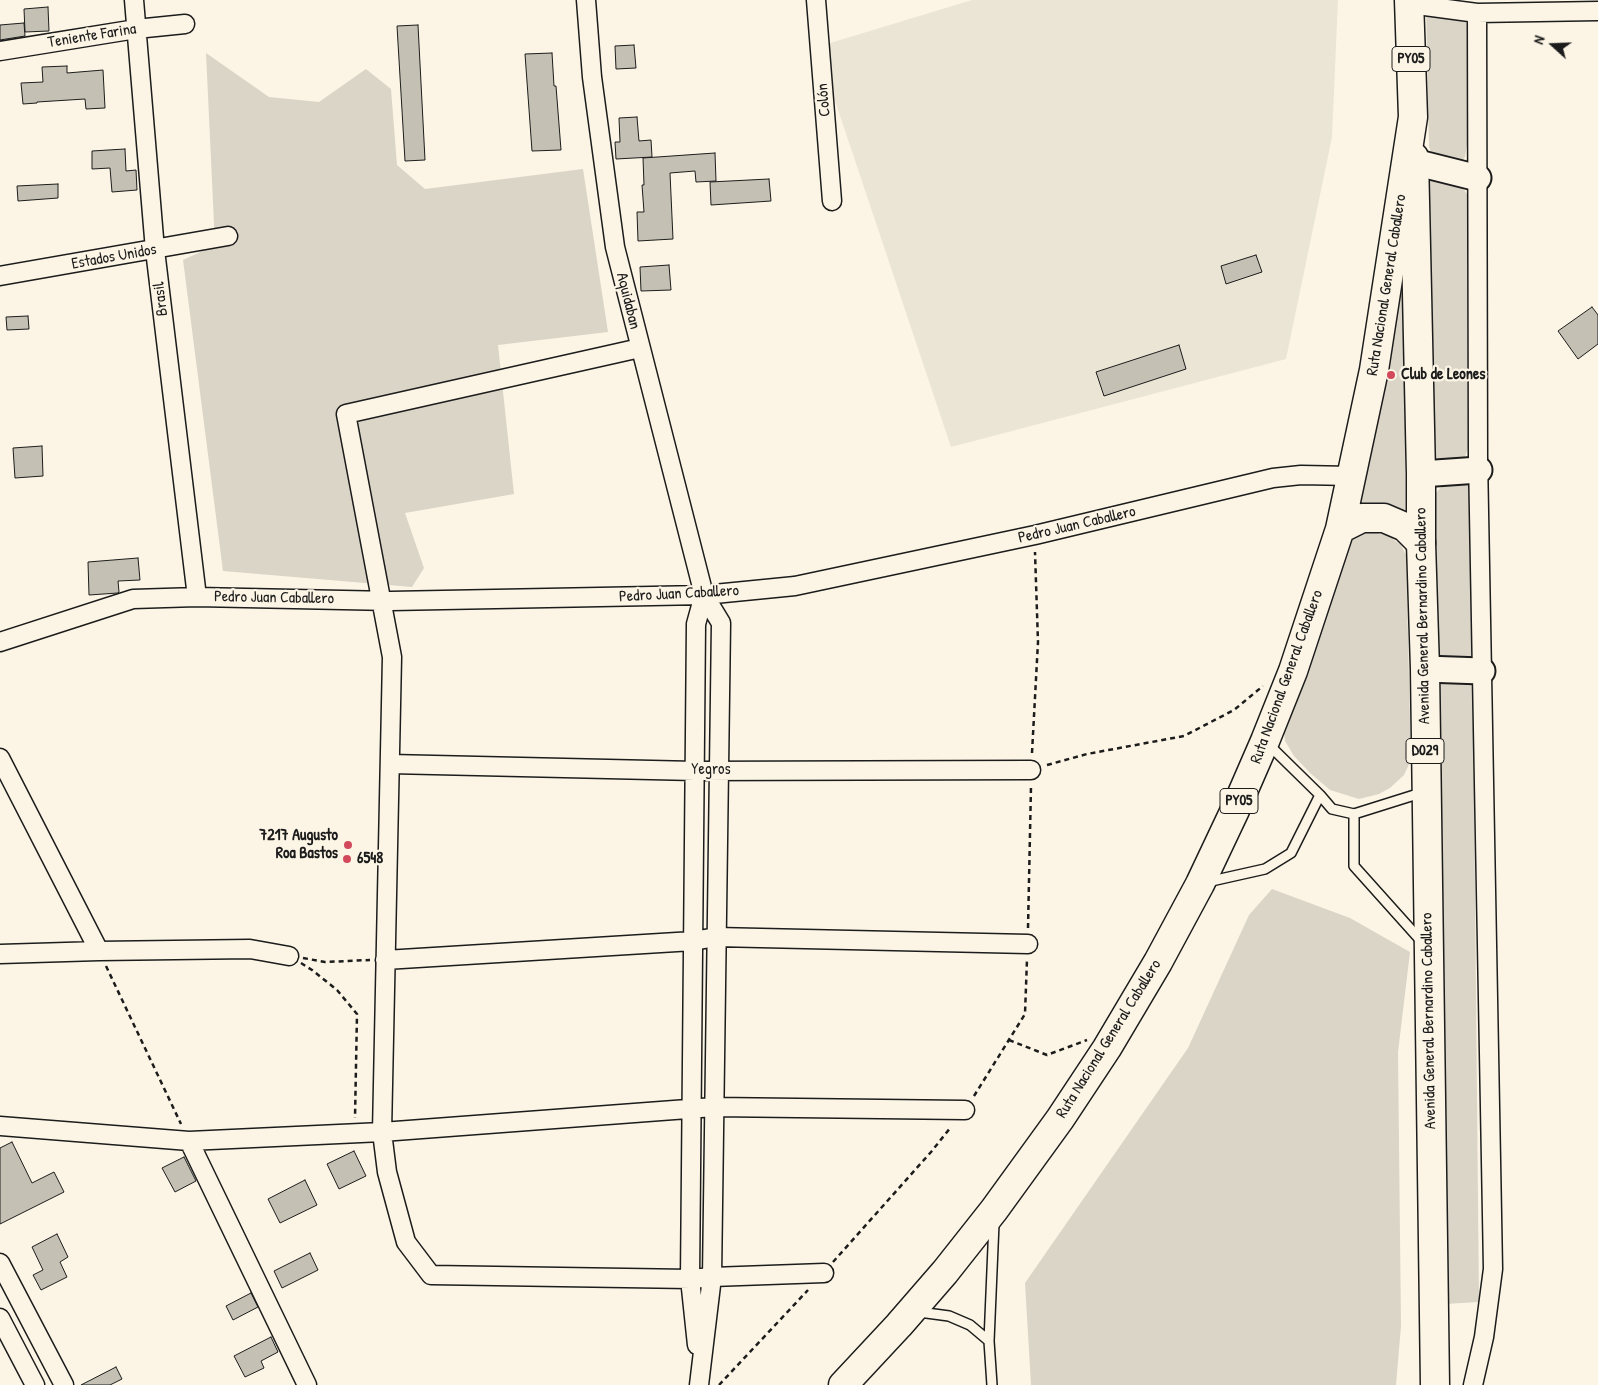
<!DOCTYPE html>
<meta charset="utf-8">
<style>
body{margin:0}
#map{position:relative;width:1598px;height:1385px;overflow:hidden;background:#fcf5e5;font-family:"Patrick Hand",sans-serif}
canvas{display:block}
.north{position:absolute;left:1528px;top:20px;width:50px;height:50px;-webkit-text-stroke:4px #fcf5e5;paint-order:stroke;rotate:290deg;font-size:14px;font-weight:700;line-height:20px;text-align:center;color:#1c1c1c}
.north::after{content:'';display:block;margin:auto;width:18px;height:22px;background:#1c1c1c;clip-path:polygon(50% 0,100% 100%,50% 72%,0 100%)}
</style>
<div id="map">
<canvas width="1598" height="1385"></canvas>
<div class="north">N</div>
</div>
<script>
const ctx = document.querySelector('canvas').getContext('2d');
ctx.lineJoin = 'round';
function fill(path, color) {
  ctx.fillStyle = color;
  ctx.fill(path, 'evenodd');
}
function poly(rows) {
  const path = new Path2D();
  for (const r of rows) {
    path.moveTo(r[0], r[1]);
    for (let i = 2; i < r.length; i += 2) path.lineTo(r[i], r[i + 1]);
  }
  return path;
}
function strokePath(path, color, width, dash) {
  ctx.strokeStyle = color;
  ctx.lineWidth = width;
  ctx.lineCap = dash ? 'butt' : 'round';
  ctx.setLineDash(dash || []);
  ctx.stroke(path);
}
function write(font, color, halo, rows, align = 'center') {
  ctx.font = font + ' "Patrick Hand",sans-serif';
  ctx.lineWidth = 4.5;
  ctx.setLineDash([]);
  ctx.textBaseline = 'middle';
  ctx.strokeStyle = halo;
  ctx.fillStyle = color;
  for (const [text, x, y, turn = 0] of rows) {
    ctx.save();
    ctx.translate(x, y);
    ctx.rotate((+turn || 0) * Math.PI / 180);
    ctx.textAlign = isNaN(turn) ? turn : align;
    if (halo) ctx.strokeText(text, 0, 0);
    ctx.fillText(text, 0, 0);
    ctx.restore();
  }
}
const built = poly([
 [972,0,1338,0,1332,137,1286,359,951,447,817,47]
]);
const green = poly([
 [1431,0,1454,1,1468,18,1468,138,1465,157,1462,161,1432,154,1429,147,1426,7],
 [206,53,269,97,319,102,366,69,391,89,397,165,425,189,583,169,608,332,498,345,514,494,405,513,424,568,412,587,223,571,183,260,215,245],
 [1428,177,1459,183,1467,194,1468,448,1465,457,1460,464,1434,468],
 [1397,293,1403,295,1405,305,1405,509,1403,517,1353,508],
 [1455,479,1469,482,1474,488,1478,652,1472,660,1446,663,1435,655,1432,508,1435,494,1443,485],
 [1373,532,1389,536,1401,545,1406,555,1411,760,1404,775,1390,788,1379,794,1359,799,1330,790,1310,773,1294,756,1285,741,1283,726,1347,539,1358,533],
 [1437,680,1473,682,1479,1302,1445,1304],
 [1272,889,1350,918,1410,952,1398,1052,1401,1326,1396,1385,1031,1385,1025,1283,1188,1048,1249,915]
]);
const building = poly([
 [48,7,49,31,25,32,24,9,48,7],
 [24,23,25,36,0,40,0,25,24,23],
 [418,25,425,160,405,161,397,26,418,25],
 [634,45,636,68,616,69,615,46,634,45],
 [552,53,554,86,556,86,561,150,532,151,525,54,552,53],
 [67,66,67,73,103,70,105,108,86,109,85,99,37,102,37,103,23,104,21,83,43,82,42,67,67,66],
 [637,117,639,141,651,140,652,157,616,159,615,142,620,142,619,118,637,117],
 [125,149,126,171,136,170,137,190,112,192,110,168,92,169,92,151,125,149],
 [715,153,716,181,696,182,695,171,670,173,673,239,638,241,637,212,644,212,642,185,644,185,643,158,715,153],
 [769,179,771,201,711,205,710,182,769,179],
 [58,184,58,198,18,201,17,186,58,184],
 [1256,255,1262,272,1226,284,1221,266,1256,255],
 [669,265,671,290,641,291,640,267,669,265],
 [1592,307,1598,315,1598,344,1578,359,1558,331,1592,307],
 [28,316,29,329,7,330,6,317,28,316],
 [1179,345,1186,369,1104,396,1096,372,1179,345],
 [42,446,43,476,15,478,13,448,42,446],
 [138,558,140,580,118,581,119,592,118,593,89,595,88,562,138,558],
 [12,1142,32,1183,54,1172,64,1192,0,1224,0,1148,12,1142],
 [354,1151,366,1176,339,1189,327,1164,354,1151],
 [184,1157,196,1181,175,1192,162,1168,184,1157],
 [305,1180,317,1205,280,1223,268,1199,305,1180],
 [57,1234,68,1257,60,1262,67,1277,41,1290,33,1275,43,1270,32,1247,57,1234],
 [310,1253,318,1270,282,1288,274,1271,310,1253],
 [251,1293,258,1307,233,1320,226,1306,251,1293],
 [271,1337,278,1352,261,1361,264,1368,245,1377,234,1356,271,1337],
 [116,1367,122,1379,110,1385,81,1385,116,1367]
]);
const path = poly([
 [1032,753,1038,642,1035,552],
 [1047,765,1087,754,1184,736,1234,710,1263,686],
 [1028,928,1031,786],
 [303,958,325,962,370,960],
 [301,963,312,970,337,990,357,1014,355,1118],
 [106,966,181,1124],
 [1009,1040,1047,1055,1087,1040],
 [974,1096,1025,1014,1027,959],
 [833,1262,931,1152,951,1127],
 [719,1385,808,1290]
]);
const lane = poly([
 [1267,743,1320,795,1332,809,1354,814,1424,792],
 [1354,814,1354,866,1423,943],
 [1207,882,1265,869,1291,853,1320,795],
 [916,1314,919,1312,949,1316,970,1325,989,1341],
 [992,1385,989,1341,994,1223]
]);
const street = poly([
 [134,0,155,250,197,597],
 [586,0,592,77,615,247,704,595,721,623,712,1277,699,1385],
 [816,0,832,201],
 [1410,4,1477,13,1598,11],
 [0,51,136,29,185,24],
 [0,276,228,236],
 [640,348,346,414,392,657,382,1132,387,1172,406,1242,431,1275,690,1279,712,1277,824,1273],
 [0,642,133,599,197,597,391,601,704,595,795,586,1035,535,1273,478,1301,475,1352,476],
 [0,758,99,951],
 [390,764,695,771,1031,770],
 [0,954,99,951,250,949,289,956],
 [385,960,693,941,716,937,1028,944],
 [0,1126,189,1141,382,1132,714,1107,965,1110],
 [189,1141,307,1385],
 [0,1263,64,1385],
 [0,1318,35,1385],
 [697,1345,690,1279,696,624,704,595],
 [1473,1385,1484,1337,1493,1269,1478,458,1477,13]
]);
const secondary = poly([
 [1414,162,1478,178],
 [1421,474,1479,470],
 [1425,669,1482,671]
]);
const primary = poly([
 [1414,157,1421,474,1421,543,1425,669,1435,1385]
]);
const highway = poly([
 [1340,529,1362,518,1384,518,1405,527,1421,543],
 [843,1385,899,1325,945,1272,994,1210,1060,1119,1107,1048,1158,962,1200,884,1235,810,1265,741,1293,671,1340,529,1374,370,1413,117,1409,0]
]);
const markers = [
 [1391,375,5,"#d1495b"],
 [348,845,5,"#d1495b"],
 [347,859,5,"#d1495b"]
];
const shields = [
 [1411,59,38],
 [1425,751,38],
 [1239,801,38]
];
const shieldNames = [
 ["PY05",1411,59],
 ["D029",1425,751],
 ["PY05",1239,801]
];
const streetNames = [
 ["Teniente Farina",92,36,-9],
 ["Colón",824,100,-95],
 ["Estados Unidos",114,257,-10],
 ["Ruta Nacional General Caballero",1387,285,-81],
 ["Brasil",161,299,-97],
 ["Aquidaban",628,301,76],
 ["Pedro Juan Caballero",1077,525,-13],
 ["Pedro Juan Caballero",679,594,-3],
 ["Pedro Juan Caballero",274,598,1],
 ["Avenida General Bernardino Caballero",1423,616,-91],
 ["Ruta Nacional General Caballero",1287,677,-70],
 ["Yegros",711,770],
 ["Avenida General Bernardino Caballero",1429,1021,-91],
 ["Ruta Nacional General Caballero",1109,1039,-58]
];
const poiNames = [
 ["Club de Leones",1401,375],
 ["7217 Augusto",338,836,"right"],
 ["Roa Bastos",338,854,"right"],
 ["6548",357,859]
];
fill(built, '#ebe5d6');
fill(green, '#dbd5c8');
fill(building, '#c4c0b3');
strokePath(building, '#1c1c1c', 1);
strokePath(lane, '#1c1c1c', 12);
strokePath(street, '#1c1c1c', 21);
strokePath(secondary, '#1c1c1c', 29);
strokePath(primary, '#1c1c1c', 31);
strokePath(highway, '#1c1c1c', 31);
strokePath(path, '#1c1c1c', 2.5, [5, 4]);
strokePath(lane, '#fcf5e5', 9);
strokePath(street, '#fcf5e5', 18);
strokePath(secondary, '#fcf5e5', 25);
strokePath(primary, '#fcf5e5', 28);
strokePath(highway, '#fcf5e5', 28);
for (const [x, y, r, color] of markers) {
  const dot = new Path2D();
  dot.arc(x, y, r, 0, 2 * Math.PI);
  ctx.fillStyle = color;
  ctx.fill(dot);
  strokePath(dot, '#fcf5e5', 2);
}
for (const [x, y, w] of shields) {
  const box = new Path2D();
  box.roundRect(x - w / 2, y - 12.5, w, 25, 4);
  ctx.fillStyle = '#fcf5e5';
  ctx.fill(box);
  strokePath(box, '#1c1c1c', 1);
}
write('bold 15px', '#1c1c1c', null, shieldNames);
write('16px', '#1c1c1c', '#fcf5e5', streetNames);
write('bold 16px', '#1c1c1c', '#fcf5e5', poiNames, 'left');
</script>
